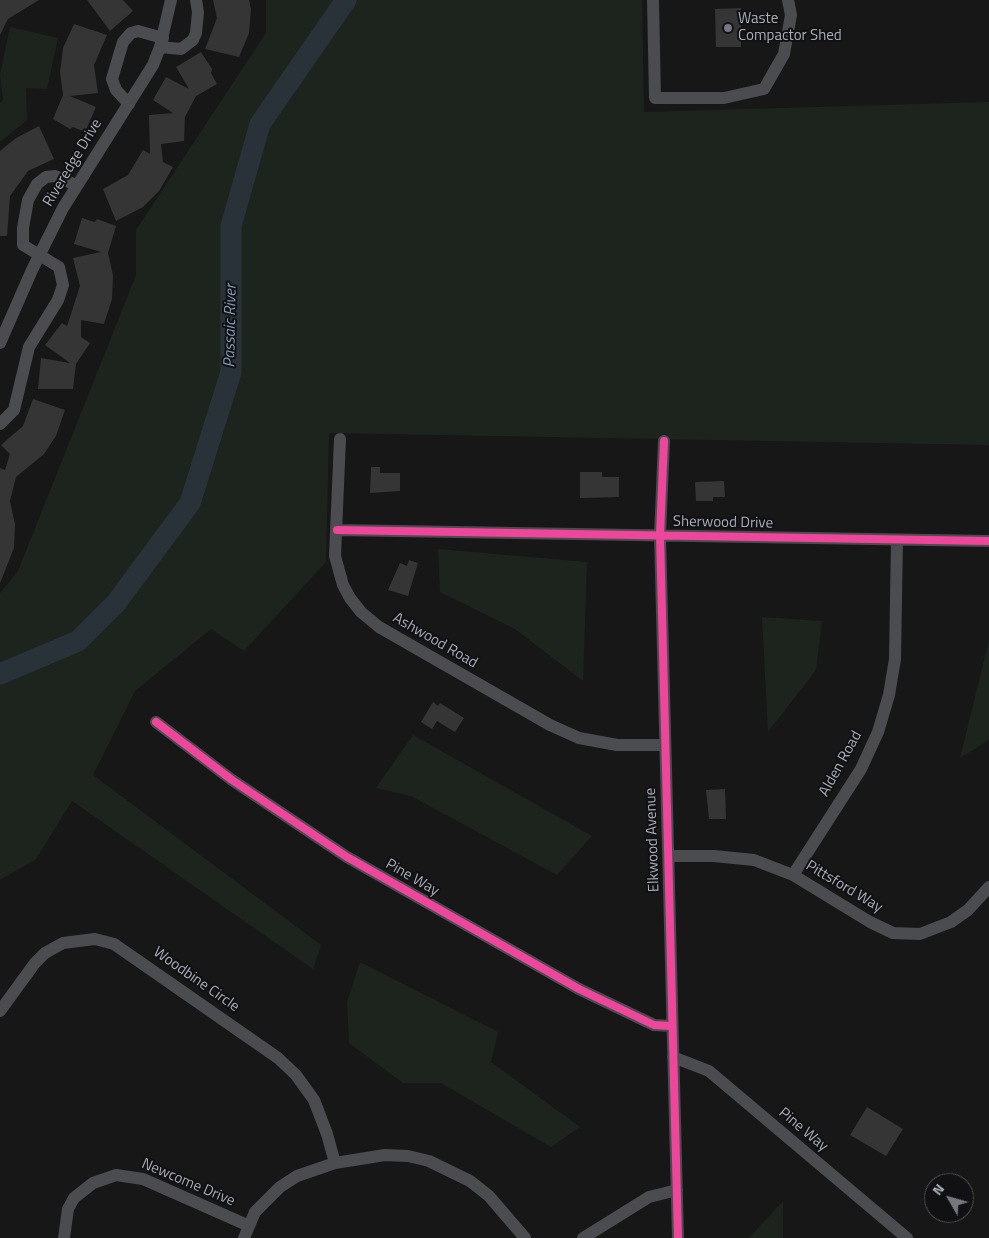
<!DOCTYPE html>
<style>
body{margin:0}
#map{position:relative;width:989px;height:1238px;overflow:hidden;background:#171717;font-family:"Titillium Web",sans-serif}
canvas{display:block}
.north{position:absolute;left:924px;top:1173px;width:50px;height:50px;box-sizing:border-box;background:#111113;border:1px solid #4d4f55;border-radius:50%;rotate:308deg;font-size:14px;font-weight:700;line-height:20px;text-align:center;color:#a8adb8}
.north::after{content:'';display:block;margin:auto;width:18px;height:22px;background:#757880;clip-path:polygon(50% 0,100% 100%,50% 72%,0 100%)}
</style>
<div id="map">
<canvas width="989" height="1238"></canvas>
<div class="north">N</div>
</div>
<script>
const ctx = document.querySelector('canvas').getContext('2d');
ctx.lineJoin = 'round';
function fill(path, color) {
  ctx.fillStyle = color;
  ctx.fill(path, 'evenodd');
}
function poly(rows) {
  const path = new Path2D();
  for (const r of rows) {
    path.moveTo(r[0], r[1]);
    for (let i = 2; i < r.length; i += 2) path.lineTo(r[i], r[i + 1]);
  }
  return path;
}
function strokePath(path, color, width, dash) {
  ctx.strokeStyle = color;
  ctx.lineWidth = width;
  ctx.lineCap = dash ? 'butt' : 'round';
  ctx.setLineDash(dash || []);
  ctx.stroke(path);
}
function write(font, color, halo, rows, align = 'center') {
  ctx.font = font + ' "Titillium Web",sans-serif';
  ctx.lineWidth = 4;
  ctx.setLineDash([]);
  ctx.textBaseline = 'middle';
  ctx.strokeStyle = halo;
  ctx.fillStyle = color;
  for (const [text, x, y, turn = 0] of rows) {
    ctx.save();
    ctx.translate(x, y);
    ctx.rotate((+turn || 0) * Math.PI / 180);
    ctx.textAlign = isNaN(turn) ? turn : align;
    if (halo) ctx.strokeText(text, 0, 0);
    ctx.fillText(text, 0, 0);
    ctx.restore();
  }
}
const green = poly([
 [266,0,642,0,644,112,989,102,989,445,329,433,326,562,244,651,211,629,135,691,93,775,321,945,313,969,72,801,36,859,0,880,0,593,18,571,136,275,136,230,266,33],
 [10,27,58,38,47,89,26,88,27,120,0,142,0,103,3,100,0,74],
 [438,549,587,562,583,681,515,629,440,592],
 [762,617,822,621,816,670,768,732],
 [989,640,989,740,960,758],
 [413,735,592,836,557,875,411,796,376,788],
 [360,962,498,1032,491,1062,580,1127,551,1147,441,1083,403,1083,349,1043,347,1002],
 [783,1201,783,1238,749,1238]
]);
const river = poly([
 [0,674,78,641,116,603,190,503,231,372,231,226,260,124,346,0]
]);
const building = poly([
 [0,0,39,0,8,19,0,35],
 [87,0,123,0,133,11,110,31],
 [213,0,249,0,251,9,249,33,239,57,205,49,217,18],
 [741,8,741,47,716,47,715,9],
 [74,24,107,35,94,65,98,93,70,96,96,107,85,132,73,127,70,129,53,119,63,95,60,72,63,48],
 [201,52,212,69,211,73,217,84,196,96,185,117,184,141,161,144,163,162,173,167,159,191,143,207,116,221,103,189,128,175,143,150,150,154,149,115,173,113,153,100,166,77,189,89,176,67],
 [39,126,54,159,28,171,10,196,7,236,0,236,0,151,16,138],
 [82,218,95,222,97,219,116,226,108,253,113,275,112,299,104,324,81,320,81,337,90,343,76,364,73,389,38,389,41,358,70,363,45,345,62,323,67,326,80,286,73,258,101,252,74,244],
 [33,399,65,410,56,436,44,454,16,477,10,501,15,524,14,548,0,583,0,468,5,470,10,454,1,445,23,426],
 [371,467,380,467,380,473,400,473,400,491,370,493],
 [580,472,602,472,602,477,619,477,619,497,580,498],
 [724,481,725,497,713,497,713,501,696,501,695,482],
 [409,560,418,563,408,596,388,590,400,563,407,566],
 [433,702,438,706,440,703,464,718,455,732,437,721,432,729,421,722],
 [725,789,726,819,709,819,706,790],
 [867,1107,903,1129,886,1156,850,1135]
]);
const minor = poly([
 [653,0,655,98,724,98,764,89,784,54,791,15,788,0],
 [160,47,181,49,193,40,196,33,198,12,196,0],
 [129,104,116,90,112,79,123,42,131,33,138,31,163,38],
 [0,343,32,270,63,208,153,65,160,47,171,0],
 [0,424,14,410,29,347,58,300,63,285,59,267,23,245,23,228,28,200,37,184,46,177,55,176,76,185],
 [340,439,335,556,343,585,350,598,361,612,379,627,550,725,579,738,617,745,664,745],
 [664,441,660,535,678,1238],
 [337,530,989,541],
 [156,722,232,780,347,857,579,989,654,1025,671,1026],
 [668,856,714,856,754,860,793,875,870,922,893,933,920,934,951,922,968,910,989,887],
 [793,875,861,769,878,732,889,695,895,659,897,540],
 [0,1011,35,963,45,953,63,943,95,939,114,944,278,1058,296,1075,314,1100,327,1134,335,1163],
 [673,1057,709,1071,907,1238],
 [64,1238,68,1209,74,1198,93,1183,116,1175,143,1179,247,1225],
 [244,1238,255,1212,280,1187,297,1176,335,1163,385,1155,408,1156,429,1161,470,1181,489,1196,525,1238],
 [583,1238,649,1197,677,1190]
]);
const cycleway = poly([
 [664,441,660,535,678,1238],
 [337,530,989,541],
 [156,722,232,780,347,857,579,989,654,1025,671,1026]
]);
const markers = [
 [728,28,5,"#757880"]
];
const poiNames = [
 ["Waste",738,19],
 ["Compactor Shed",738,36]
];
const streetNames = [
 ["Riveredge Drive",73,163,-59],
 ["Sherwood Drive",723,523,1],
 ["Ashwood Road",435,641,30],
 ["Alden Road",841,764,-61],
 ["Elkwood Avenue",653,840,-92],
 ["Pine Way",412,878,30],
 ["Pittsford Way",844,887,31],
 ["Woodbine Circle",196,980,35],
 ["Pine Way",803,1130,40],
 ["Newcome Drive",188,1183,23]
];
const waterNames = [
 ["Passaic River",231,326,-89]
];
fill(green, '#1d241e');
strokePath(river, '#2a3239', 21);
fill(building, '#353536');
strokePath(minor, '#4b4c50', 12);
strokePath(cycleway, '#ed469a', 8);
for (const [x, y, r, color] of markers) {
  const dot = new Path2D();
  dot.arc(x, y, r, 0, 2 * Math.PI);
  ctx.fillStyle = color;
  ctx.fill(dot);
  strokePath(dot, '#111113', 2);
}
write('15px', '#a8adb8', '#111113', poiNames, 'left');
write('15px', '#a8adb8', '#111113', streetNames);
write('italic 16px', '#7f9bb3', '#111113', waterNames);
</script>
